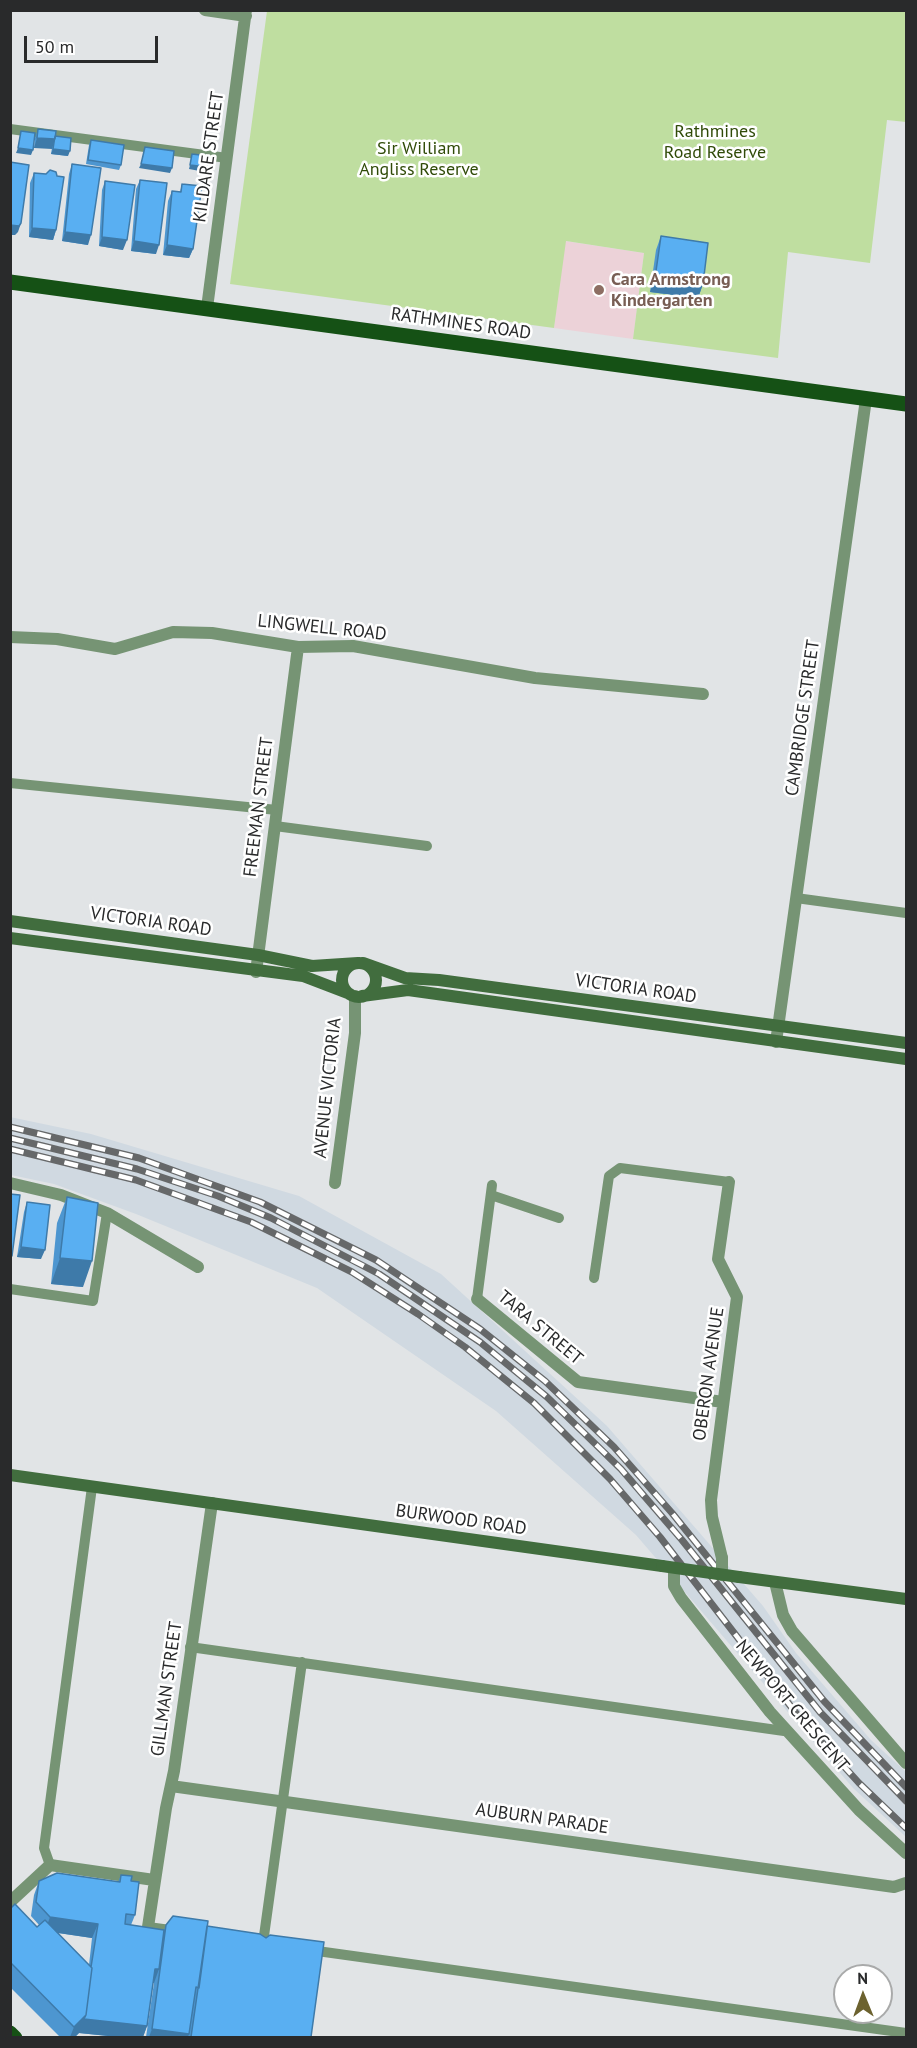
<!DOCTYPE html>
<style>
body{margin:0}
#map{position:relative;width:917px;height:2048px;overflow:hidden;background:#e1e4e6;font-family:"PT Sans",sans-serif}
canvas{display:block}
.frame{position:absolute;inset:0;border:12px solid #292a2b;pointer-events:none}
.north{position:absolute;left:833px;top:1964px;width:60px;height:60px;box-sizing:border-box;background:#fff;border:2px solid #a9aaaa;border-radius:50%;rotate:359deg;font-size:16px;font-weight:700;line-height:24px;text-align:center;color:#292a2b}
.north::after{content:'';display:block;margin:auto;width:21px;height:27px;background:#6c622f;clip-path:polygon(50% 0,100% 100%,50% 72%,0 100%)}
.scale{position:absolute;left:24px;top:36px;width:134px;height:27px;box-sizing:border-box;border:3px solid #292a2b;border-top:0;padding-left:8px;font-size:18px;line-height:21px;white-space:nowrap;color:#292a2b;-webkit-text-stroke:4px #fff;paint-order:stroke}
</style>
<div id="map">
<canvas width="917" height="2048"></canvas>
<div class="frame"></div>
<div class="north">N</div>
<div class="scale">50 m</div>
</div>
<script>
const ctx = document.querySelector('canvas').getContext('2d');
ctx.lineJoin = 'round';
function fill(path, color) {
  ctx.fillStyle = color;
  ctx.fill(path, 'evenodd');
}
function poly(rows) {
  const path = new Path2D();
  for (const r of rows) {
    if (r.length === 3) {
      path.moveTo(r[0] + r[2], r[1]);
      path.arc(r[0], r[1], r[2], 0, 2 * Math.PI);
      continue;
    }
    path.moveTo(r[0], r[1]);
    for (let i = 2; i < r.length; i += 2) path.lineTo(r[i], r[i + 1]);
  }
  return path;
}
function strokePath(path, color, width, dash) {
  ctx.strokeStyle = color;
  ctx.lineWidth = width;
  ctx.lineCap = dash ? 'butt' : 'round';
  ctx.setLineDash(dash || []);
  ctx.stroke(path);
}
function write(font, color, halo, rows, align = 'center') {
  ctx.font = font + ' "PT Sans",sans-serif';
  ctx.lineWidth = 5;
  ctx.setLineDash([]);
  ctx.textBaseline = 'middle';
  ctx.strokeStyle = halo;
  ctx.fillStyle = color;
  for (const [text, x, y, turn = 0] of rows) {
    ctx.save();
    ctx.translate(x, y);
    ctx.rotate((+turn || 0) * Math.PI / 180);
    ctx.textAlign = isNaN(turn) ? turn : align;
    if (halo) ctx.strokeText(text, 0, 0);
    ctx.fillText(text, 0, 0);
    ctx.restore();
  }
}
const built = poly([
 [10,1117,91,1134,299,1196,441,1274,607,1426,763,1606,796,1653,871,1740,906,1772,906,1837,853,1788,636,1535,496,1411,317,1288,136,1214,54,1184,11,1175]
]);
const education = poly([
 [565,241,644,253,633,339,554,328]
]);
const green = poly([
 [267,11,906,11,906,122,887,120,870,263,788,252,778,358,633,339,644,253,566,241,554,328,230,284]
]);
const lane = poly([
 [10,129,227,158],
 [10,783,277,810],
 [275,826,427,846],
 [796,898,906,913],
 [491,1195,559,1218],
 [594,1278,609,1176,620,1168,729,1182],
 [10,1289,93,1301,107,1213],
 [477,1299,492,1185],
 [190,1647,784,1731],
 [50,1865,44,1848,92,1487],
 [148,1927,178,1931],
 [263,1943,302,1662],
 [310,1950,906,2033]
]);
const street = poly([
 [205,10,246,16],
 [207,308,246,10],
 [10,637,57,639,115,649,173,632,212,633,298,647,353,646,535,678,703,694],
 [256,972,298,647],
 [776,1042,866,399],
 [10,1183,61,1195,107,1213,198,1267],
 [335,1183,355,1033,355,996],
 [477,1299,578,1382,723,1402],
 [722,1558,712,1517,711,1500,737,1297,718,1259,729,1182],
 [674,1568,674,1586,681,1598,770,1712,859,1810,906,1853],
 [775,1582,783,1615,792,1631,906,1763],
 [171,1786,894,1887,906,1883],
 [10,1902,50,1865,154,1880],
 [148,1927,166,1808,174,1771,212,1503]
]);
const secondary = poly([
 [10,921,258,955,312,966,358,963],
 [10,938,303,976,350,994],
 [363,963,405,978,439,980,906,1043],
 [359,980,17],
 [362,996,408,990,906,1059],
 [10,1475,662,1566],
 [739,1577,906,1599]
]);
const primary = poly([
 [10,282,906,404],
 [10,2033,15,2038]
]);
const rail = poly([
 [10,1127,139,1158,260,1202,376,1260,480,1329,545,1381,614,1447,672,1513,824,1701,906,1787],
 [10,1138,137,1169,218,1196,271,1218,379,1274,480,1342,547,1397,621,1469,682,1540,820,1712,906,1801],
 [10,1149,136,1180,251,1222,352,1272,418,1314,465,1347,534,1403,610,1479,660,1537,799,1717,859,1783,906,1828]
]);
const streetBridge = poly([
 [722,1558,722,1575]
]);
const secondaryBridge = poly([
 [662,1566,739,1577]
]);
const wall = poly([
 [38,129,55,136,68,156,51,154,52,148,34,148,35,138],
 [91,140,121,165,119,170,86,164,89,145],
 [72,164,88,245,62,241,69,174],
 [34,173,56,230,53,240,29,237,30,183],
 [140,180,156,254,131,251,136,189],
 [105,181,123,250,99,246,102,190],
 [182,184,193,249,189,258,163,255,168,201,172,191,180,192],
 [661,236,703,284,698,298,650,292,656,250],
 [67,1197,83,1287,51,1284,57,1223],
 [27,1202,41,1259,17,1257,24,1212],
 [121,1875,131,1881,135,1915,131,1925,164,1930,166,1925,207,1926,311,2037,146,2037,154,1983,153,1983,147,2026,143,2037,118,2037,79,2033,75,2037,60,2037,10,1987,10,1909,37,1927,39,1925,31,1916,34,1895,39,1881,118,1882],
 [58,1933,92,1938,89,1965]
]);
const shadedWall = poly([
 [37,138,55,139,52,149,34,148],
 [18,148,33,150,31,155,16,153],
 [53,149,70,151,68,156,51,154],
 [141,164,172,168,170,173,139,168],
 [190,165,207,167,205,172,189,169],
 [21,223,18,232,15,235,10,235,10,225],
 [32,228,56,230,53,240,29,237],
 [65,232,91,235,88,245,62,241],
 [102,237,127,240,123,250,99,246],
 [134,241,159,245,156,254,131,251],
 [167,245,193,249,189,258,163,255],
 [655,278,703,284,698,298,650,292],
 [21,1247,45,1250,41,1259,17,1257],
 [60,1258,92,1261,83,1287,51,1284],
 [50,1917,98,1924,92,1938,45,1931],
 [155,1969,159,1969,154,1983,150,1983],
 [86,2015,147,2026,143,2037,118,2037,79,2033,75,2037,70,2037,74,2027],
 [152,2029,189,2034,188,2037,149,2037]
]);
const building = poly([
 [38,129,56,131,55,139,37,138,38,129],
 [21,131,35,133,33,150,18,148,21,131],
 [55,136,71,138,70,151,53,149,55,136],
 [91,140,124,145,121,165,88,160,91,140],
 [145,147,174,151,172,168,141,164,145,147],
 [192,154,208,156,207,167,190,165,192,154],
 [10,162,29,165,21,223,19,226,10,225,10,162],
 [72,164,101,168,91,235,65,232,72,164],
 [50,170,56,172,57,176,64,177,56,230,32,228,34,173,46,174,50,170],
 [140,180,167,183,159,245,134,241,140,180],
 [105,181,135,185,127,240,102,237,105,181],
 [182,184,202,186,193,249,167,245,172,191,181,192,182,184],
 [661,236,708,243,703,284,655,278,661,236],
 [10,1194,20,1195,12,1256,10,1256,10,1194],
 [67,1197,98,1203,92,1261,60,1258,67,1197],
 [27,1202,50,1205,45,1250,21,1247,27,1202],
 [57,1873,120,1882,121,1875,132,1876,131,1881,139,1882,135,1915,126,1914,125,1924,164,1930,159,1969,155,1969,147,2026,84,2019,86,2015,92,1968,91,1967,98,1924,50,1917,36,1902,39,1881,57,1873],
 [15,1904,37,1927,45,1920,92,1968,86,2015,74,2027,10,1962,10,1909,15,1904],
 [173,1916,208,1921,199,1988,196,1987,189,2034,152,2029,166,1925,173,1916],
 [207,1926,260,1934,266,1938,270,1935,324,1942,311,2037,191,2037,207,1926]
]);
const markers = [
 [599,290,6,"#8d6e63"]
];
const parkNames = [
 ["Rathmines",715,132],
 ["Road Reserve",715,153],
 ["Sir William",419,149],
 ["Angliss Reserve",419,170]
];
const streetNames = [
 ["KILDARE STREET",209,157,-82],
 ["RATHMINES ROAD",461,324,8],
 ["LINGWELL ROAD",322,628,6],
 ["CAMBRIDGE STREET",803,718,-82],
 ["FREEMAN STREET",259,807,-83],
 ["VICTORIA ROAD",151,922,8],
 ["VICTORIA ROAD",636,989,8],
 ["AVENUE VICTORIA",328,1088,-84],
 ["TARA STREET",540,1328,40],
 ["OBERON AVENUE",709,1374,-82],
 ["BURWOOD ROAD",461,1520,8],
 ["GILLMAN STREET",167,1689,-82],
 ["NEWPORT CRESCENT",792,1706,50],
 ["AUBURN PARADE",542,1819,8]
];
const educationNames = [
 ["Cara Armstrong",611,280],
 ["Kindergarten",611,301]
];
fill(built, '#d0d9e1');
fill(education, '#ecd2d8');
fill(green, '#bfdea0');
strokePath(lane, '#769474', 10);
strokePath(street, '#769474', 12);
strokePath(secondary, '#416d3e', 12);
strokePath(primary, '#155115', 15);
strokePath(rail, '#666869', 7);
strokePath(rail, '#fff', 4.5, [14]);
strokePath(streetBridge, '#769474', 12);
strokePath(secondaryBridge, '#416d3e', 12);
fill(wall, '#4d96d0');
fill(shadedWall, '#3e7aa9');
fill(building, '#59aff2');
strokePath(building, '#3e7aa9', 1.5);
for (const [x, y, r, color] of markers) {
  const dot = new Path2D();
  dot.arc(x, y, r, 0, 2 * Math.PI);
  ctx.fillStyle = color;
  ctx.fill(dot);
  strokePath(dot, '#fff', 2);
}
write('18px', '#304b08', '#fff', parkNames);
write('18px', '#292a2b', '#fff', streetNames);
write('bold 18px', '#785e54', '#fff', educationNames, 'left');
</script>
